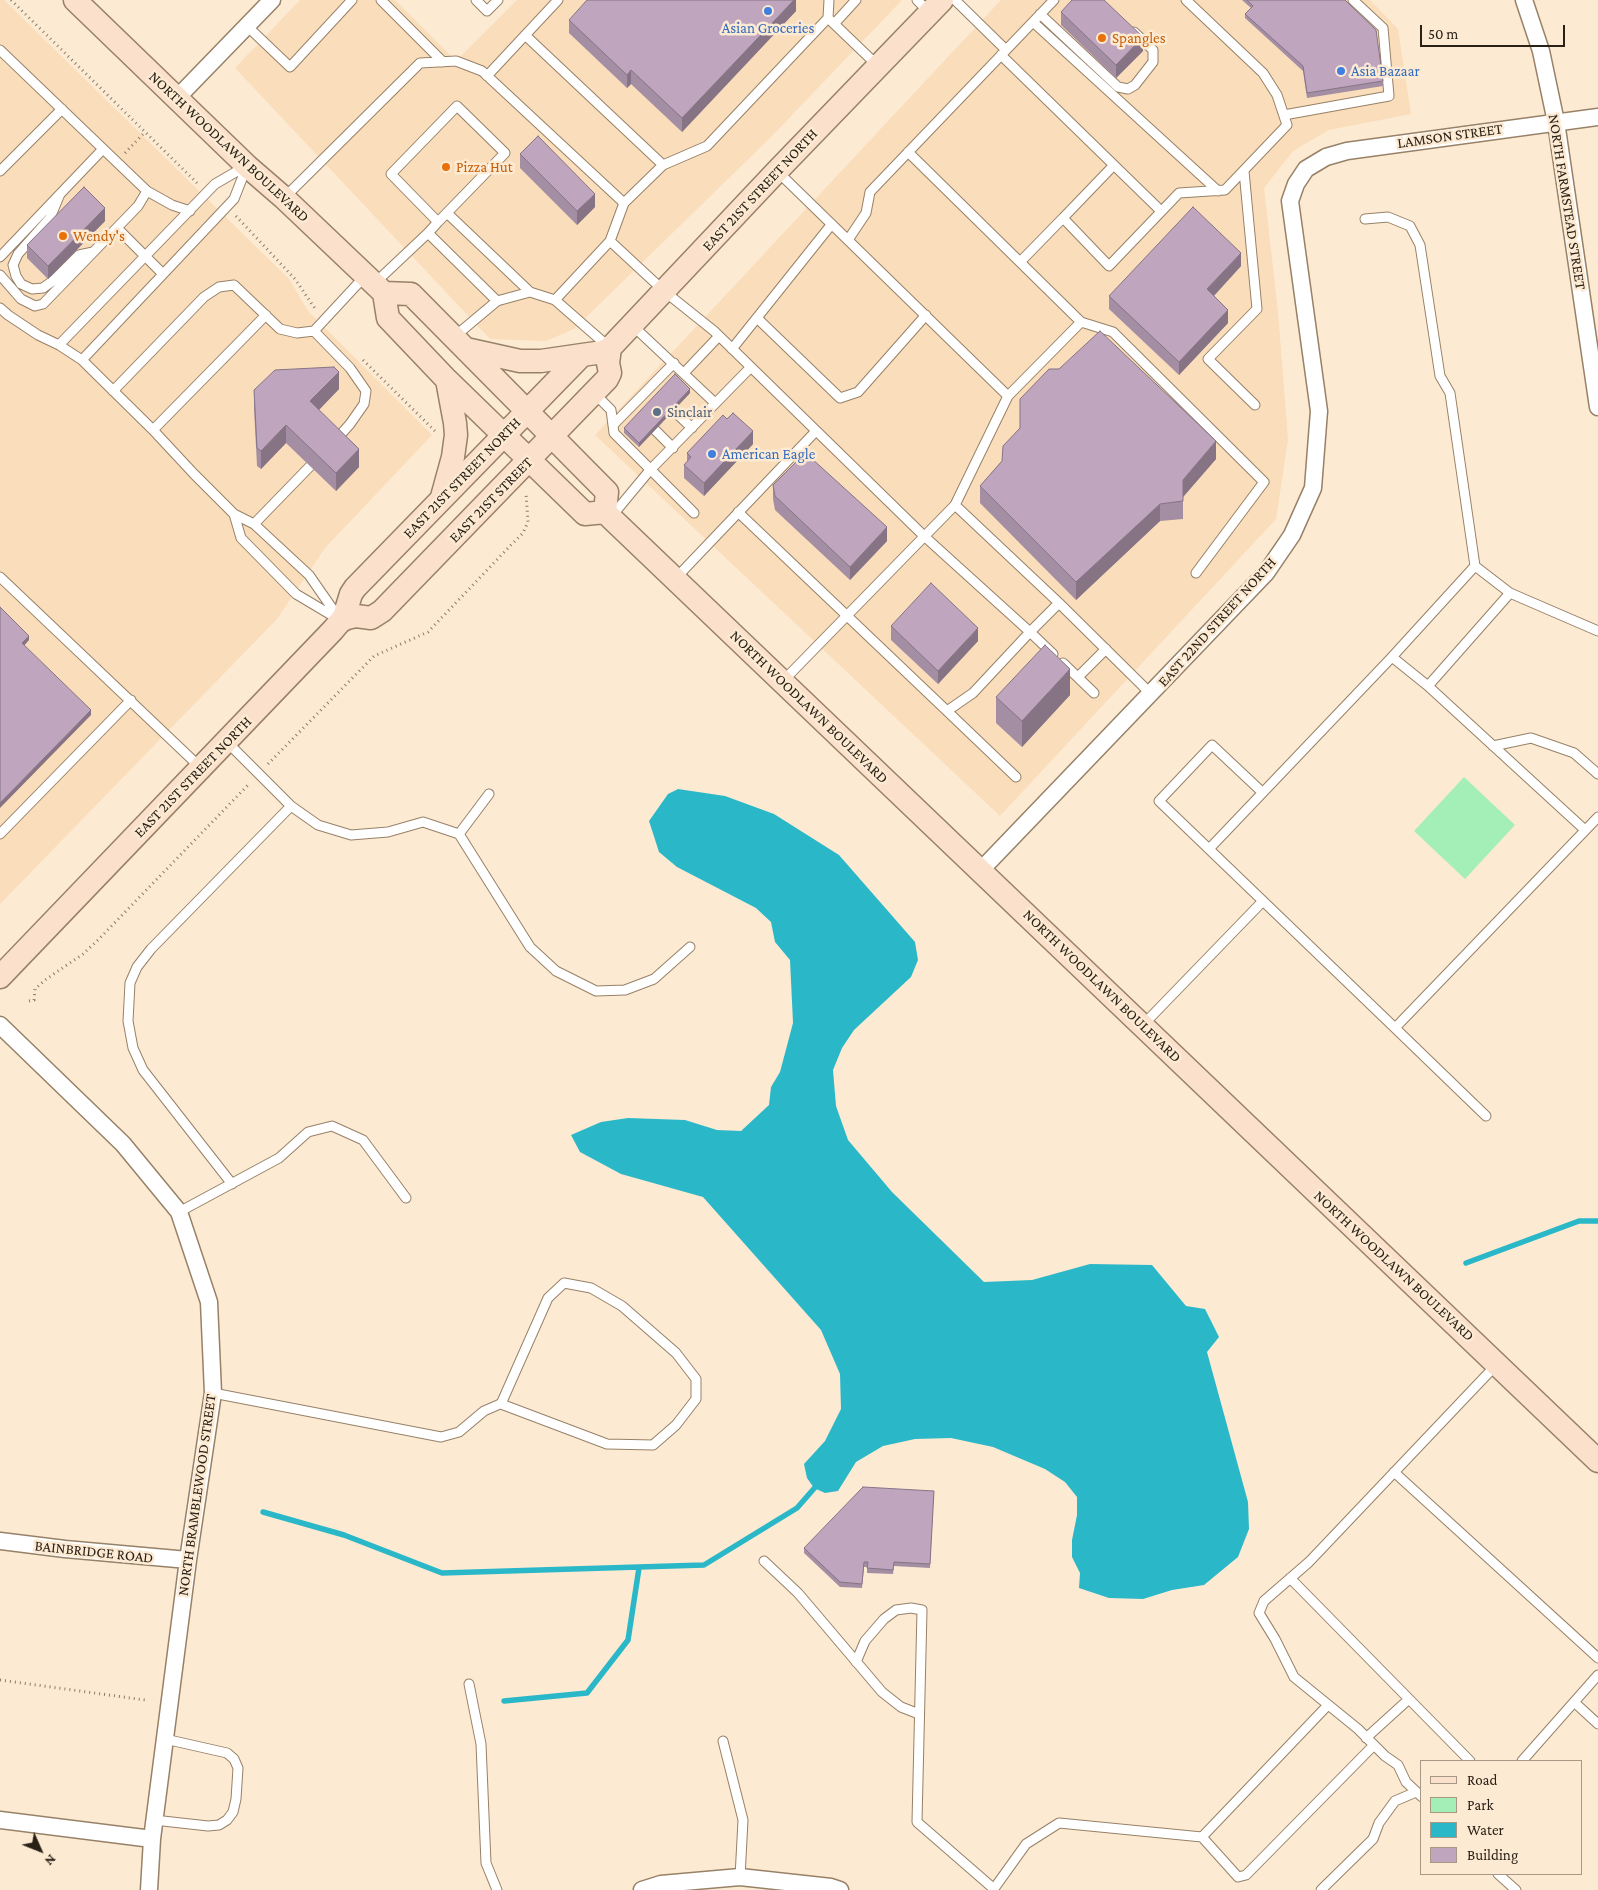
<!DOCTYPE html>
<style>
body{margin:0}
#map{position:relative;width:1598px;height:1890px;overflow:hidden;background:#fdead3;font-family:"Crimson Pro",serif}
canvas{display:block}
.legend{position:absolute;left:1420px;top:1760px;width:162px;height:115px;box-sizing:border-box;background:#fdead3;border:1px solid #a89987;margin:0;padding:6px 9px;list-style:none;font-size:15px;color:#292016}
.legend li{display:flex;align-items:center;gap:10px;height:25px}
.legend b{width:25px;border:1px solid #a89987}
.north{position:absolute;left:15px;top:1825px;width:50px;height:50px;-webkit-text-stroke:4px #fdead3;paint-order:stroke;rotate:134deg;font-size:14px;font-weight:700;line-height:20px;text-align:center;color:#292016}
.north::after{content:'';display:block;margin:auto;width:18px;height:22px;background:#292016;clip-path:polygon(50% 0,100% 100%,50% 72%,0 100%)}
.scale{position:absolute;left:1420px;top:25px;width:145px;height:22px;box-sizing:border-box;border:2px solid #292016;border-top:0;padding-left:6px;font-size:15px;line-height:18px;white-space:nowrap;color:#292016;-webkit-text-stroke:4px #fdead3;paint-order:stroke}
</style>
<div id="map">
<canvas width="1598" height="1890"></canvas>
<ul class="legend">
<li><b style="height:6px;background:#fbe0cc"></b>Road</li>
<li><b style="height:14px;background:#a3efb7"></b>Park</li>
<li><b style="height:14px;background:#2ab8c8"></b>Water</li>
<li><b style="height:14px;background:#bfa5be"></b>Building</li>
</ul>
<div class="north">N</div>
<div class="scale">50 m</div>
</div>
<script>
const ctx = document.querySelector('canvas').getContext('2d');
ctx.lineJoin = 'round';
function fill(path, color) {
  ctx.fillStyle = color;
  ctx.fill(path, 'evenodd');
}
function poly(rows) {
  const path = new Path2D();
  for (const r of rows) {
    path.moveTo(r[0], r[1]);
    for (let i = 2; i < r.length; i += 2) path.lineTo(r[i], r[i + 1]);
  }
  return path;
}
function strokePath(path, color, width, dash) {
  ctx.strokeStyle = color;
  ctx.lineWidth = width;
  ctx.lineCap = dash ? 'butt' : 'round';
  ctx.setLineDash(dash || []);
  ctx.stroke(path);
}
function write(font, color, halo, rows, align = 'center') {
  ctx.font = font + ' "Crimson Pro",serif';
  ctx.lineWidth = 5;
  ctx.setLineDash([]);
  ctx.textBaseline = 'middle';
  ctx.strokeStyle = halo;
  ctx.fillStyle = color;
  for (const [text, x, y, turn = 0] of rows) {
    ctx.save();
    ctx.translate(x, y);
    ctx.rotate((+turn || 0) * Math.PI / 180);
    ctx.textAlign = isNaN(turn) ? turn : align;
    if (halo) ctx.strokeText(text, 0, 0);
    ctx.fillText(text, 0, 0);
    ctx.restore();
  }
}
const built = poly([
 [0,0,4,0,289,279,308,311,432,435,325,548,277,619,0,904],
 [300,0,395,0,456,61,517,0,902,0,770,138,574,329,546,341,490,339,235,68],
 [1001,0,1370,0,1398,29,1411,114,1329,130,1293,151,1264,188,1278,312,1288,440,1276,519,1000,816,595,435]
]);
const green = poly([
 [1464,777,1515,825,1465,879,1414,831]
]);
const water = poly([
 [678,789,725,796,774,814,839,855,915,942,918,960,911,977,854,1030,842,1048,833,1070,836,1106,848,1140,892,1192,984,1282,1032,1280,1090,1264,1152,1265,1186,1306,1205,1309,1219,1337,1207,1352,1248,1502,1249,1529,1238,1557,1204,1585,1172,1590,1143,1599,1109,1598,1079,1588,1080,1573,1072,1557,1072,1540,1077,1515,1077,1497,1065,1482,1045,1469,993,1447,951,1438,915,1439,883,1446,856,1462,838,1491,825,1493,814,1488,807,1478,804,1464,825,1441,841,1409,840,1374,821,1330,703,1197,621,1174,580,1152,571,1135,601,1122,628,1118,685,1120,717,1130,741,1131,769,1105,771,1087,780,1072,793,1023,790,960,775,942,771,922,756,908,677,867,659,852,649,821,668,794]
]);
const stream = poly([
 [1466,1263,1579,1221,1598,1221],
 [263,1512,344,1535,442,1573,704,1565,797,1508,818,1484],
 [504,1701,587,1693,628,1640,639,1568]
]);
const path = poly([
 [11,0,197,183],
 [125,153,145,132],
 [236,216,295,279,316,310],
 [363,360,435,431],
 [268,764,374,656,428,632,511,545,523,533,528,522,526,493],
 [29,1001,34,1000,35,989,45,980,83,954,98,940,250,783],
 [0,1680,145,1700]
]);
const lane = poly([
 [381,0,443,62],
 [476,0,487,11,498,0],
 [917,0,929,12],
 [955,0,1006,50],
 [1040,14,1118,87,1128,89,1135,85,1153,62,1153,50,1134,32],
 [828,18,829,0],
 [1033,22,1218,191],
 [834,24,856,0],
 [247,26,290,67,352,0],
 [525,35,663,165],
 [0,50,147,191,172,205,190,211],
 [1001,55,1161,211],
 [487,76,558,0],
 [1284,115,1389,96,1383,28,1353,0],
 [908,152,1081,322,1008,396],
 [0,171,62,109],
 [777,171,1008,396,955,505],
 [1244,171,1257,309,1208,359,1255,405],
 [60,194,50,218,18,254,13,265,16,276,21,284,32,289,43,288,54,280,79,255,93,252],
 [284,198,420,63,456,61,482,71,624,203],
 [447,213,530,292],
 [1063,218,1114,165],
 [1365,219,1388,217,1410,226,1420,245,1440,376,1450,393,1475,566,1392,657,1428,686,1510,593,1598,631],
 [117,228,163,274],
 [428,233,438,222,505,153,457,106,391,174,438,222],
 [848,240,866,213,870,192,1054,0],
 [610,241,624,203,663,165,707,146,828,18,878,66],
 [0,257,103,149],
 [1020,262,1063,218,1109,266,1179,193,1225,190,1287,125,1277,95,1263,73,1186,0],
 [0,275,21,299,35,306,43,304,138,206,147,191],
 [375,283,428,233,497,301],
 [555,300,610,241,664,291,714,331,924,536,1030,632,973,693,947,711,738,512],
 [0,308,8,315,38,335,59,345,82,360,153,430,194,474,234,514,254,524,309,575,341,621],
 [757,318,840,398,858,392,926,315],
 [1081,322,1113,332,1264,482,1196,573],
 [632,325,715,403],
 [314,331,350,368,366,391,364,404,350,424,335,441],
 [454,337,497,301,530,292,555,300,610,348],
 [59,345,215,184,246,166],
 [732,349,831,225],
 [82,360,234,199,247,166],
 [684,373,719,336],
 [113,391,204,297,219,287,234,285,280,329,297,333,314,331,365,276],
 [594,393,611,410,614,433,694,513],
 [674,411,692,428],
 [613,425,674,363],
 [153,430,266,315],
 [655,430,673,448],
 [234,514,241,538,296,594,338,619],
 [611,517,650,470,751,367],
 [254,524,319,457],
 [1475,566,1510,593],
 [0,577,201,768],
 [675,579,816,431],
 [1053,654,1030,632,1059,603,1151,694],
 [1063,663,1094,693],
 [1078,677,1106,649],
 [783,681,955,505,1059,603],
 [1428,686,1585,830],
 [947,711,1016,777],
 [227,742,291,806,318,825,351,835,388,832,423,822,459,834,530,947,556,971,596,991,625,990,654,979,690,947],
 [1493,746,1531,738,1574,753,1598,774],
 [1262,792,1212,745,1159,801,1395,1028,1598,817],
 [0,834,131,700],
 [459,834,489,794],
 [1209,849,1392,657],
 [1143,1025,1263,901],
 [1395,1028,1486,1116],
 [232,1184,143,1070,133,1048,128,1021,130,983,137,967,151,949,291,806],
 [179,1212,279,1158,308,1132,332,1126,363,1140,406,1198],
 [213,1393,441,1437,459,1432,484,1411,500,1404,501,1404,607,1444,653,1445,676,1425,696,1399,696,1379,676,1353,622,1306,591,1288,564,1283,548,1298,501,1404],
 [1394,1472,1598,1658],
 [764,1561,798,1593,882,1692,901,1707,919,1714],
 [1290,1578,1470,1761],
 [856,1662,865,1641,884,1619,896,1610,911,1608,922,1610,917,1822,994,1889],
 [469,1684,481,1744,486,1863,497,1890],
 [1574,1702,1598,1724],
 [1366,1738,1409,1699],
 [723,1741,743,1820,740,1877],
 [1522,1761,1598,1675],
 [1422,1797,1406,1782,1398,1765,1385,1756,1358,1729,1294,1677,1275,1639,1259,1613,1264,1601,1309,1562,1497,1364],
 [154,1820,208,1826,219,1825,227,1820,233,1812,236,1799,238,1768,234,1759,227,1753,165,1739],
 [1202,1837,1238,1877,1246,1875,1374,1745],
 [1498,1874,1516,1890],
 [993,1890,1026,1844,1059,1823,1202,1837,1328,1705],
 [1321,1890,1373,1839,1379,1823,1395,1801,1416,1792]
]);
const street = poly([
 [1524,0,1541,51,1556,122,1598,407],
 [177,98,272,0],
 [981,870,1266,573,1292,535,1313,488,1319,411,1290,201,1296,184,1306,169,1326,157,1347,151,1598,117],
 [0,1025,123,1144,179,1212,209,1302,213,1393,188,1560,152,1839,149,1890],
 [0,1541,65,1549,188,1560],
 [0,1820,152,1839],
 [642,1890,661,1884,740,1877,831,1887,840,1890]
]);
const secondary = poly([
 [75,0,247,166,284,198,384,293,411,294,607,492,605,512],
 [384,293,388,318,447,380,585,514,605,512,611,518,1598,1461],
 [466,349,520,361,541,361,582,355],
 [442,497,453,457,456,435,455,423,447,380],
 [341,621,347,618,356,616,371,618,382,611,607,379,610,373,608,363,610,348],
 [0,977,333,630,344,617,351,594,355,588,582,355,603,352,610,348,777,171,942,0]
]);
const wall = poly([
 [796,0,796,11,682,132,631,84,627,88,569,33,569,20],
 [1242,0,1345,0,1383,81,1383,86,1307,98,1303,71,1245,18,1245,14,1251,8],
 [1061,12,1143,51,1116,78,1061,25],
 [520,154,595,207,577,225,520,168],
 [105,221,48,279,27,258,27,245],
 [1241,266,1214,296,1228,323,1179,375,1109,309,1109,296],
 [339,389,319,410,359,467,336,491,286,443,261,469,257,466,254,408,254,390],
 [690,393,639,447,624,433,624,428],
 [753,444,704,496,684,478,684,465,687,462,687,453],
 [1216,459,1183,497,1183,519,1160,521,1076,600,980,503,980,486,1002,461],
 [773,485,887,541,850,580,775,510,773,499],
 [891,626,978,641,938,684,891,640],
 [1070,695,1022,747,996,723,996,697],
 [934,1491,930,1568,894,1566,893,1574,867,1573,867,1567,864,1567,862,1588,840,1587,804,1553,804,1548]
]);
const shadedWall = poly([
 [794,0,796,0,796,11,682,132,682,118],
 [1143,37,1143,51,1116,78,1116,65],
 [631,70,631,84,627,88,627,75],
 [595,194,595,207,577,225,577,211],
 [105,208,105,221,48,279,48,266],
 [1241,253,1241,266,1207,303,1207,289],
 [1228,310,1228,323,1179,375,1179,362],
 [339,372,339,389,310,419,310,401],
 [690,389,690,393,639,447,639,443],
 [286,425,286,443,261,469,261,451],
 [753,431,753,444,704,496,704,483],
 [1216,441,1216,459,1183,497,1183,480],
 [359,449,359,467,336,491,336,473],
 [1160,504,1160,521,1076,600,1076,582],
 [887,527,887,541,850,580,850,567],
 [978,628,978,641,938,684,938,671],
 [29,636,29,640,22,648,22,643],
 [1070,669,1070,695,1022,747,1022,721],
 [91,710,91,715,0,808,0,803]
]);
const building = poly([
 [587,0,794,0,682,118,631,70,627,75,569,20,587,0],
 [1072,0,1104,0,1143,37,1116,65,1061,12,1072,0],
 [1247,0,1345,0,1376,30,1383,81,1307,93,1303,66,1245,14,1253,6,1247,0],
 [538,136,595,194,577,211,520,154,538,136],
 [84,187,105,208,48,266,27,245,84,187],
 [1193,207,1241,253,1207,289,1228,310,1179,362,1109,296,1193,207],
 [1100,331,1216,441,1183,480,1183,501,1160,504,1076,582,980,486,1002,461,1003,446,1020,428,1020,399,1049,369,1059,369,1100,331],
 [334,367,339,372,310,401,359,449,336,473,286,425,261,451,257,448,254,390,275,370,334,367],
 [675,374,690,389,639,443,624,428,675,374],
 [733,413,753,431,704,483,684,465,691,457,687,453,723,415,727,419,733,413],
 [810,457,887,527,850,567,775,496,773,485,800,458,810,457],
 [931,583,978,628,938,671,891,626,931,583],
 [0,607,29,636,22,643,91,710,0,803,0,607],
 [1045,645,1070,669,1022,721,996,697,1045,645],
 [863,1487,934,1491,930,1564,894,1562,893,1570,867,1568,868,1562,864,1562,862,1584,840,1582,804,1548,863,1487]
]);
const markers = [
 [768,11,5,"#3f7fe0"],
 [1102,38,5,"#e8710a"],
 [1341,71,5,"#3f7fe0"],
 [446,167,5,"#e8710a"],
 [63,236,5,"#e8710a"],
 [657,412,5,"#5c6f8a"],
 [712,454,5,"#3f7fe0"]
];
const shopNames = [
 ["Asian Groceries",768,28,"center"],
 ["Asia Bazaar",1351,71],
 ["American Eagle",722,454]
];
const foodNames = [
 ["Spangles",1112,38],
 ["Pizza Hut",456,167],
 ["Wendy's",73,236]
];
const streetNames = [
 ["LAMSON STREET",1450,136,-8],
 ["NORTH WOODLAWN BOULEVARD",229,147,43],
 ["EAST 21ST STREET NORTH",760,190,-47],
 ["NORTH FARMSTEAD STREET",1567,202,81],
 ["EAST 21ST STREET NORTH",462,478,-46],
 ["EAST 21ST STREET",491,500,-46],
 ["EAST 22ND STREET NORTH",1217,622,-48],
 ["NORTH WOODLAWN BOULEVARD",809,707,44],
 ["EAST 21ST STREET NORTH",193,777,-46],
 ["NORTH WOODLAWN BOULEVARD",1102,986,44],
 ["NORTH WOODLAWN BOULEVARD",1394,1266,43],
 ["NORTH BRAMBLEWOOD STREET",197,1495,-82],
 ["BAINBRIDGE ROAD",94,1552,6]
];
const serviceNames = [
 ["Sinclair",667,412]
];
fill(built, '#faddba');
fill(green, '#a3efb7');
fill(water, '#2ab8c8');
strokePath(stream, '#2ab8c8', 5.5);
strokePath(lane, '#978167', 11);
strokePath(street, '#978167', 19);
strokePath(secondary, '#978167', 25);
strokePath(path, '#897c6c', 3, [1, 4]);
strokePath(lane, '#fff', 9);
strokePath(street, '#fff', 16);
strokePath(secondary, '#fbe0cc', 22);
fill(wall, '#a48ea3');
fill(shadedWall, '#867485');
fill(building, '#bfa5be');
strokePath(building, '#867485', 1);
for (const [x, y, r, color] of markers) {
  const dot = new Path2D();
  dot.arc(x, y, r, 0, 2 * Math.PI);
  ctx.fillStyle = color;
  ctx.fill(dot);
  strokePath(dot, '#fdead3', 2);
}
write('15px', '#366cbe', '#fdead3', shopNames, 'left');
write('15px', '#c56008', '#fdead3', foodNames, 'left');
write('15px', '#292016', '#fdead3', streetNames);
write('15px', '#4e5e75', '#fdead3', serviceNames, 'left');
</script>
